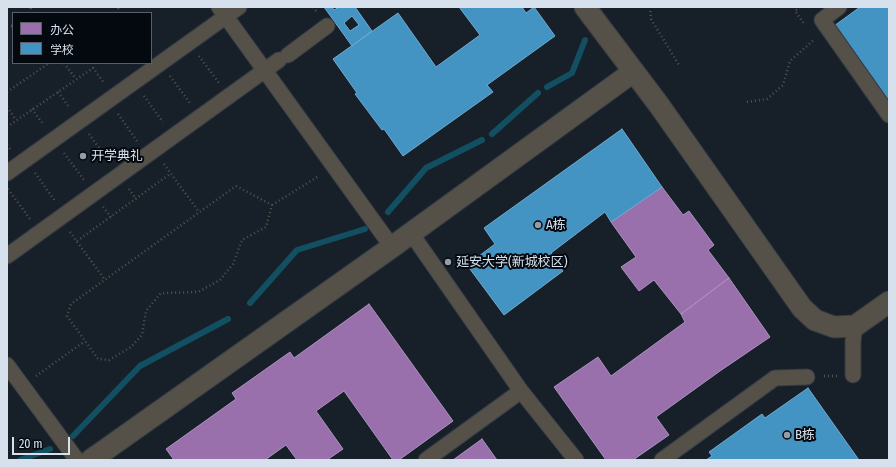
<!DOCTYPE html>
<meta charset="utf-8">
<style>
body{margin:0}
#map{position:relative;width:896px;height:467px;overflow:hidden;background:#172029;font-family:"Fira Sans Condensed","Noto Sans SC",sans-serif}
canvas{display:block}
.frame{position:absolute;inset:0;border:8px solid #d6e1ed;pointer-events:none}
.legend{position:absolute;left:12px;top:12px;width:140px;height:52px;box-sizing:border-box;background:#040910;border:1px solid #585f68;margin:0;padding:5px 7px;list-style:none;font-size:12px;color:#d6e1ed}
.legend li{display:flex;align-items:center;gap:8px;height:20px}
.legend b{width:20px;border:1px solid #585f68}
.scale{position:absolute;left:12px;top:437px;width:58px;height:18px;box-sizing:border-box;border:2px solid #d6e1ed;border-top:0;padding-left:5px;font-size:12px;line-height:14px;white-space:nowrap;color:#d6e1ed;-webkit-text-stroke:3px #040910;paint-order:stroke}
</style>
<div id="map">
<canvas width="896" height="467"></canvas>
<div class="frame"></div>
<ul class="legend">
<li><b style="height:11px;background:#9970ab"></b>办公</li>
<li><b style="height:11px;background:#4393c3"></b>学校</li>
</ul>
<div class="scale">20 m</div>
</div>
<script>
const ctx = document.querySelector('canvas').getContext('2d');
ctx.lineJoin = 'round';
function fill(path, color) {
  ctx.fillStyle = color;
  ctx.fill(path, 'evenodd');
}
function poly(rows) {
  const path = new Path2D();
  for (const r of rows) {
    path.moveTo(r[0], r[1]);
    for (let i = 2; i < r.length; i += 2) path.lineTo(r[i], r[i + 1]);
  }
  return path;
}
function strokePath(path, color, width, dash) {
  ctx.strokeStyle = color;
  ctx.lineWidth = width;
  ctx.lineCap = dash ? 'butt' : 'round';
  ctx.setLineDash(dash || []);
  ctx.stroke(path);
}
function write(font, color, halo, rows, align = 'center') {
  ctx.font = font + ' "Fira Sans Condensed","Noto Sans SC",sans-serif';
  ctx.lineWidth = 4;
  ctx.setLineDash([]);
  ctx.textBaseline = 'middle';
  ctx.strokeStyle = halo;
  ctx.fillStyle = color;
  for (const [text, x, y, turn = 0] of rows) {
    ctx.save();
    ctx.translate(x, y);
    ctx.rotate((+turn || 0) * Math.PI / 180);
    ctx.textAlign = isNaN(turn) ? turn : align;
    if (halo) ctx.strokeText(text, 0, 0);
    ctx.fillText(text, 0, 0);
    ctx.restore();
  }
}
const offices = poly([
 [662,187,683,215,689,211,714,245,708,250,729,278,681,314,654,280,639,291,621,267,636,257,611,222,662,187],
 [729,278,770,337,720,371,656,417,669,435,633,460,606,460,554,387,598,357,611,376,685,322,681,314,729,278],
 [369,304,453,421,399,460,393,460,344,391,316,411,343,449,327,460,297,460,286,445,265,460,174,460,166,449,236,399,232,393,290,352,294,358,369,304],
 [482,439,497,460,453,460,482,439]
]);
const schools = poly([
 [324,7,332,7,334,10,339,7,355,7,372,31,352,46,324,7],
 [352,16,359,25,350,31,344,23,352,16],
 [459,7,522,7,526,13,534,7,555,36,487,85,493,92,403,156,384,129,382,130,355,94,357,93,333,59,398,13,436,67,480,35,459,7],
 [860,7,889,7,889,101,834,26,860,7],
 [622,129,662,187,611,222,605,212,551,253,563,271,504,315,467,265,495,244,484,228,622,129],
 [808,388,859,460,706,460,712,456,709,452,762,414,765,418,808,388]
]);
const stream = poly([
 [547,87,572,73,585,40],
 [492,134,538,93],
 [388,212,426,168,482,140],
 [250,303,297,250,365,229],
 [73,436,140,366,228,319],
 [20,460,50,449]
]);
const path = poly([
 [313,7,318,13],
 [650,7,651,19,679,65],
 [800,7,795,11,805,25],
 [30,13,31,7],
 [117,13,119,7],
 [7,26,13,26],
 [199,56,219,83],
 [64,63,76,79],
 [170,76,190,103],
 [7,92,49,63],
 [58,92,69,107],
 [144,96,163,122],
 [747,102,767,99,783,85,790,61,815,39],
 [7,107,16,120],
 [32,109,44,125],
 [118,114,137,141],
 [7,127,93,68,104,83],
 [89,134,109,162],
 [7,145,11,150],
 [64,153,84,180],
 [164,164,199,212],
 [35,173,55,201],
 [236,186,272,205,266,227,242,240,233,264,220,280,198,292,161,293,146,311,142,335,131,347,109,360,98,359,67,316,71,304,236,186],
 [8,189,30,219],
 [129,189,136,199],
 [272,205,319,176],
 [103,207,111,217],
 [70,232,105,280],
 [77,241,170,174],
 [36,376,85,341],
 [824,376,837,376]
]);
const pedestrian = poly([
 [219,7,392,247],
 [839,7,822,20,889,115],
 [288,55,327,26],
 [7,173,239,7],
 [411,233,521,391,576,460],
 [7,256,279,60],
 [7,365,77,460],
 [853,375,853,341,855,326],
 [426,460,521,391],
 [662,460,775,378,807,377]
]);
const minor = poly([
 [585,7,659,105,802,308,815,320,834,327,855,326,889,302],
 [91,460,392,247,633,72]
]);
const markers = [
 [83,156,4,"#939da8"],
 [538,225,4,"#939da8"],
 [448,262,4,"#939da8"],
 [787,435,4,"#939da8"]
];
const poiNames = [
 ["开学典礼",91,156],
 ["A栋",546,225],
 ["延安大学(新城校区)",456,262],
 ["B栋",795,435]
];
fill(offices, '#9970ab');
strokePath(offices, '#ab92bf', 1);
fill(schools, '#4393c3');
strokePath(schools, '#6faad0', 1);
strokePath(stream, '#114f61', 6);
strokePath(pedestrian, '#333b43', 17);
strokePath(minor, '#333b43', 23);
strokePath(path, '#53524f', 2.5, [1, 3]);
strokePath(pedestrian, '#555048', 15);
strokePath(minor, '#555048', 21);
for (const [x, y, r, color] of markers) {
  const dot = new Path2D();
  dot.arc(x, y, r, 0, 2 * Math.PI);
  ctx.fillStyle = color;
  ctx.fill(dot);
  strokePath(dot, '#040910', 1.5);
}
write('13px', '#d6e1ed', '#040910', poiNames, 'left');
</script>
